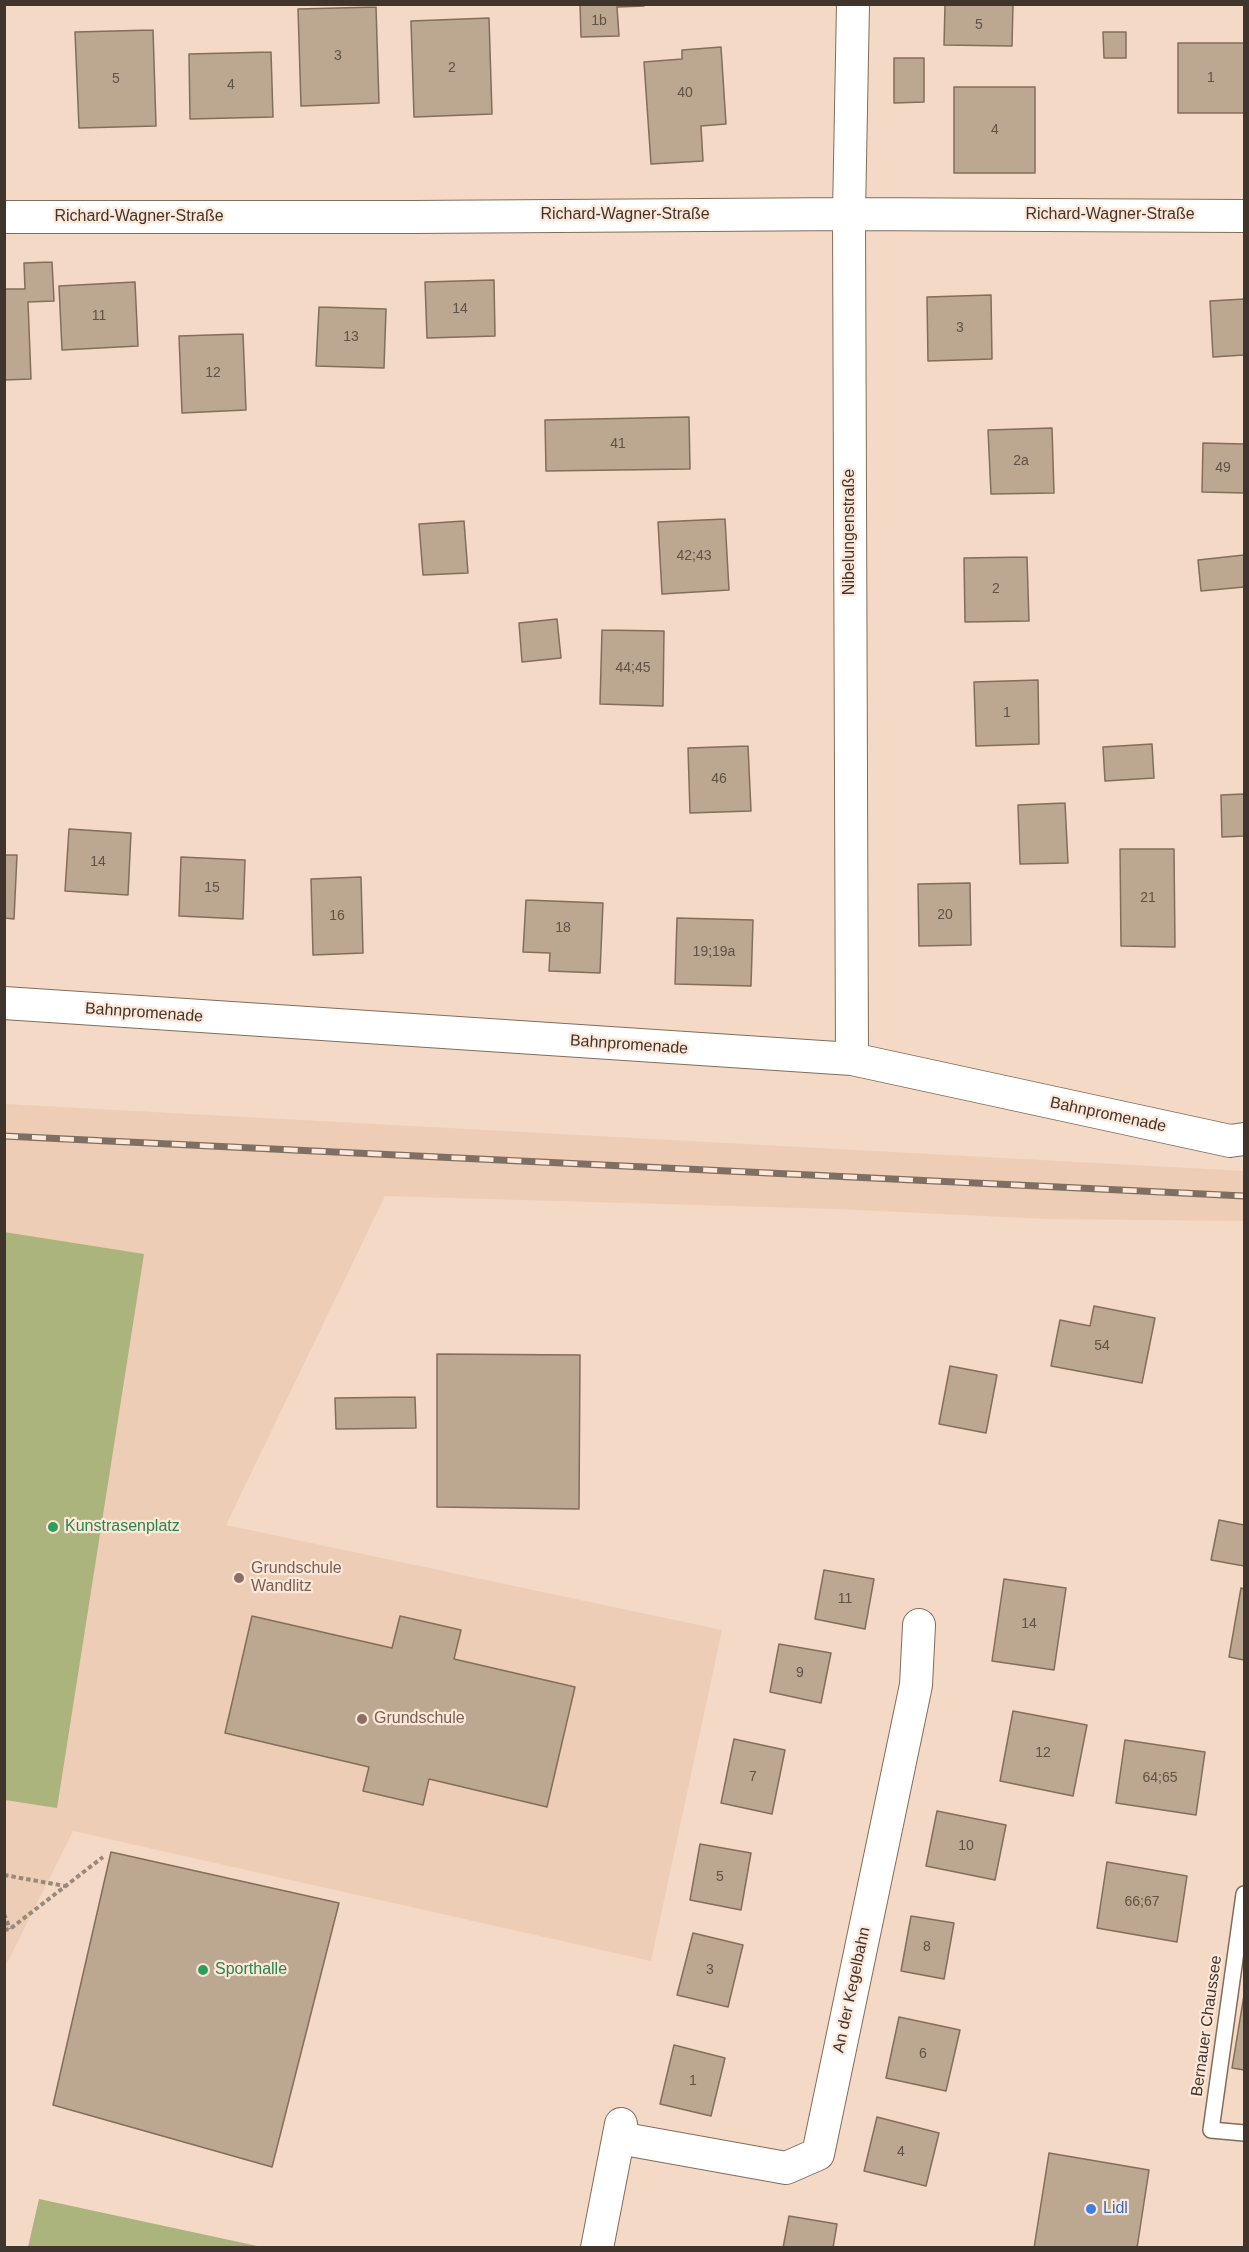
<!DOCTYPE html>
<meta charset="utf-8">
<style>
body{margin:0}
#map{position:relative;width:1249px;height:2252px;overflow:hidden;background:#f4d9c6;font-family:Helvetica,sans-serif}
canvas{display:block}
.frame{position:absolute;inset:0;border:6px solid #40352d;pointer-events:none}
</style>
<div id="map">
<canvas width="1249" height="2252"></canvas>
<div class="frame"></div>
</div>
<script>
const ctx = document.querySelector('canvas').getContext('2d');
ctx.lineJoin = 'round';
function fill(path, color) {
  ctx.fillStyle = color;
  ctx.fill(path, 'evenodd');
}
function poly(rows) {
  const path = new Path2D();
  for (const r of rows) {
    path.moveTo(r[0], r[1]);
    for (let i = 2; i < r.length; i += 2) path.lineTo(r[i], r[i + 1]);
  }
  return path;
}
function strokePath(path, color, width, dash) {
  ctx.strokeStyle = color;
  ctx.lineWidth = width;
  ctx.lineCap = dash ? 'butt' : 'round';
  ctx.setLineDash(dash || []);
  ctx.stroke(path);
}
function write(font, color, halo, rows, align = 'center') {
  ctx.font = font + ' Helvetica,sans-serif';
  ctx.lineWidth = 4.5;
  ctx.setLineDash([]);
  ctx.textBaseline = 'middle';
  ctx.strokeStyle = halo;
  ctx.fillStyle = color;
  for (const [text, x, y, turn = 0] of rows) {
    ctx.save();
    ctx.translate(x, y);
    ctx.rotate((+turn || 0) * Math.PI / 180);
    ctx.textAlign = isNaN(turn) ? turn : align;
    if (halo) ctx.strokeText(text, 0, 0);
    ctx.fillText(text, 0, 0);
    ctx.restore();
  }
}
const built = poly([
 [5,1104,1244,1171,1244,1221,1048,1219,837,1209,385,1196,226,1525,722,1630,651,1961,73,1831,5,1967]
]);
const green = poly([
 [4,1232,144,1254,57,1808,5,1800],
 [39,2199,262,2247,28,2247]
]);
const building = poly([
 [580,4,644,4,644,6,617,7,619,36,581,37,580,4],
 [945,4,1013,4,1012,46,944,45,945,4],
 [376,7,379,103,301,106,298,9,376,7],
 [489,18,492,114,414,117,411,21,489,18],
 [153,30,156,126,79,128,75,32,153,30],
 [1103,32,1126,32,1126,58,1104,58,1103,32],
 [1178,43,1244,43,1244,113,1178,113,1178,43],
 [721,47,726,124,701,126,703,161,651,164,644,62,682,59,682,50,721,47],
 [271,52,273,117,190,119,189,54,271,52],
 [894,58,924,58,924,102,894,103,894,58],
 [954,87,1035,87,1035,173,954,173,954,87],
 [52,262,54,301,28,302,31,379,4,380,4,289,25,289,24,263,52,262],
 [494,280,495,336,427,338,425,282,494,280],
 [135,282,138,346,62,350,59,286,135,282],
 [991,295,992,359,928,361,927,297,991,295],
 [1244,299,1244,355,1213,357,1210,301,1244,299],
 [319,307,386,309,384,368,316,366,319,307],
 [243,334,246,410,182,413,179,336,243,334],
 [689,417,690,469,546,471,545,420,689,417],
 [1052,428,1054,493,991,494,988,430,1052,428],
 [1203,443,1244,444,1244,493,1202,492,1203,443],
 [725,519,729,590,662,594,658,522,725,519],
 [464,521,468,573,423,575,419,524,464,521],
 [1244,555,1244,587,1201,591,1198,560,1244,555],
 [1027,557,1029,621,965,622,964,558,1027,557],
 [557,619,561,658,522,662,519,623,557,619],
 [602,630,664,631,663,706,600,704,602,630],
 [1038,680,1039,744,976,746,974,682,1038,680],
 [1152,744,1154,778,1105,781,1103,747,1152,744],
 [748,746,751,811,690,813,688,748,748,746],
 [1244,794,1244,836,1222,837,1221,795,1244,794],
 [1065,803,1068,863,1020,864,1018,805,1065,803],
 [69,829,131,833,128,895,65,891,69,829],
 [1120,849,1174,849,1175,947,1121,946,1120,849],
 [4,855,17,855,14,919,4,918,4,855],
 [181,857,245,860,243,919,179,916,181,857],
 [361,877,363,953,313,955,311,879,361,877],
 [970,883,971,945,919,946,918,884,970,883],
 [526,900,603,903,600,973,549,971,550,953,523,952,526,900],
 [677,918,753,920,751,986,675,984,677,918],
 [1094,1306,1155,1318,1142,1383,1051,1366,1060,1320,1090,1326,1094,1306],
 [437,1354,580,1355,579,1509,437,1507,437,1354],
 [950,1366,997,1375,986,1433,939,1424,950,1366],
 [415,1397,416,1428,336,1429,335,1398,415,1397],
 [1219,1520,1244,1525,1244,1566,1211,1560,1219,1520],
 [824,1570,874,1579,865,1629,815,1619,824,1570],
 [1004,1579,1066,1588,1054,1670,992,1661,1004,1579],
 [1241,1588,1244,1589,1244,1660,1229,1657,1241,1588],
 [252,1616,392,1648,400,1616,461,1630,454,1659,575,1687,547,1807,429,1779,423,1805,363,1791,369,1767,225,1733,252,1616],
 [779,1644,831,1653,821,1703,770,1692,779,1644],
 [1013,1711,1087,1725,1073,1796,1000,1781,1013,1711],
 [734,1739,785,1750,772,1814,721,1803,734,1739],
 [1125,1740,1205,1752,1196,1815,1116,1803,1125,1740],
 [937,1811,1006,1825,995,1880,926,1866,937,1811],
 [700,1844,751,1853,741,1910,690,1900,700,1844],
 [111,1852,339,1903,272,2167,53,2105,111,1852],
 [1107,1862,1187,1876,1177,1942,1097,1928,1107,1862],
 [911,1916,954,1923,944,1979,901,1971,911,1916],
 [693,1933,743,1945,728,2007,677,1995,693,1933],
 [1244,1995,1244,2070,1232,2068,1244,1995],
 [899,2017,960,2030,946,2091,886,2078,899,2017],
 [674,2045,725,2058,711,2116,660,2104,674,2045],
 [877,2117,939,2133,926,2186,864,2171,877,2117],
 [1049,2153,1149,2170,1137,2248,1034,2248,1049,2153],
 [789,2216,837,2224,833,2248,783,2248,789,2216]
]);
const path = poly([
 [4,1875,65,1886],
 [4,1914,10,1929],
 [4,1930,10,1929,103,1857]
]);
const lane = poly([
 [1244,1894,1211,2130,1244,2133]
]);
const street = poly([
 [4,217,412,217,849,214,1244,216],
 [4,1003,852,1059,1230,1141,1244,1139],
 [852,1059,849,214,853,4],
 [619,2138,786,2168,818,2154,916,1685,919,1625],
 [597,2248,621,2124]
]);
const rail = poly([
 [4,1136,1244,1196]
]);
const markers = [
 [53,1527,6,"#2e9e5b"],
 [239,1578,6,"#8d6e63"],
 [362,1719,6,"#8d6e63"],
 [203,1970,6,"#2e9e5b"],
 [1091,2209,6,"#3f7fe0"]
];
const numberNames = [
 ["1b",599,21],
 ["5",979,25],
 ["3",338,56],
 ["2",452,68],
 ["1",1211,78],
 ["5",116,79],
 ["4",231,85],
 ["40",685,93],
 ["4",995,130],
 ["14",460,309],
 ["11",99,316],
 ["3",960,328],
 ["13",351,337],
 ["12",213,373],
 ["41",618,444],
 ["2a",1021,461],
 ["49",1223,468],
 ["42;43",694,556],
 ["2",996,589],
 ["44;45",633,668],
 ["1",1007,713],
 ["46",719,779],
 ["14",98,862],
 ["15",212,888],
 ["21",1148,898],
 ["20",945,915],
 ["16",337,916],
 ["18",563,928],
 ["19;19a",714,952],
 ["54",1102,1346],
 ["11",845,1599],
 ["14",1029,1624],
 ["9",800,1673],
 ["12",1043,1753],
 ["7",753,1777],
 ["64;65",1160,1778],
 ["10",966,1846],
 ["5",720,1877],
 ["66;67",1142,1902],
 ["8",927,1947],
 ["3",710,1970],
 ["6",923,2054],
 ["1",693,2081],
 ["4",901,2152]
];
const streetNames = [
 ["Richard-Wagner-Straße",625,215],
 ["Richard-Wagner-Straße",1110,215],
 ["Richard-Wagner-Straße",139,217],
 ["Nibelungenstraße",850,532,-90],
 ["Bahnpromenade",144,1013,4],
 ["Bahnpromenade",629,1045,4],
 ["Bahnpromenade",1108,1115,12],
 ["An der Kegelbahn",852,1990,-78],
 ["Bernauer Chaussee",1207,2026,-82]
];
const leisureNames = [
 ["Kunstrasenplatz",65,1527],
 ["Sporthalle",215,1970]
];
const educationNames = [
 ["Grundschule",251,1569],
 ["Wandlitz",251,1587],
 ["Grundschule",374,1719]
];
const shopNames = [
 ["Lidl",1103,2209]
];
fill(built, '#edcdb5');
fill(green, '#abb47c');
fill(building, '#bca791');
strokePath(building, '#826e59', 1.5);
strokePath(lane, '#846c5b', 18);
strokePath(street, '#846c5b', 34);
strokePath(path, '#9b887b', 4, [4.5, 3]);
strokePath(lane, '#fff', 15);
strokePath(street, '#fff', 32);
strokePath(rail, '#7f6f63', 7);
strokePath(rail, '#fde7d8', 4.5, [14]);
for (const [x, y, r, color] of markers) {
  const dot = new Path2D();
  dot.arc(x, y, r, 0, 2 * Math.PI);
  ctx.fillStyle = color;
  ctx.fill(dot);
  strokePath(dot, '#fde7d8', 2);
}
write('14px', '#5f5246', null, numberNames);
write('16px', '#40352d', '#fde7d8', streetNames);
write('16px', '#27864d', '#fde7d8', leisureNames, 'left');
write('16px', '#785e54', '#fde7d8', educationNames, 'left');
write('16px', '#366cbe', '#fde7d8', shopNames, 'left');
</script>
